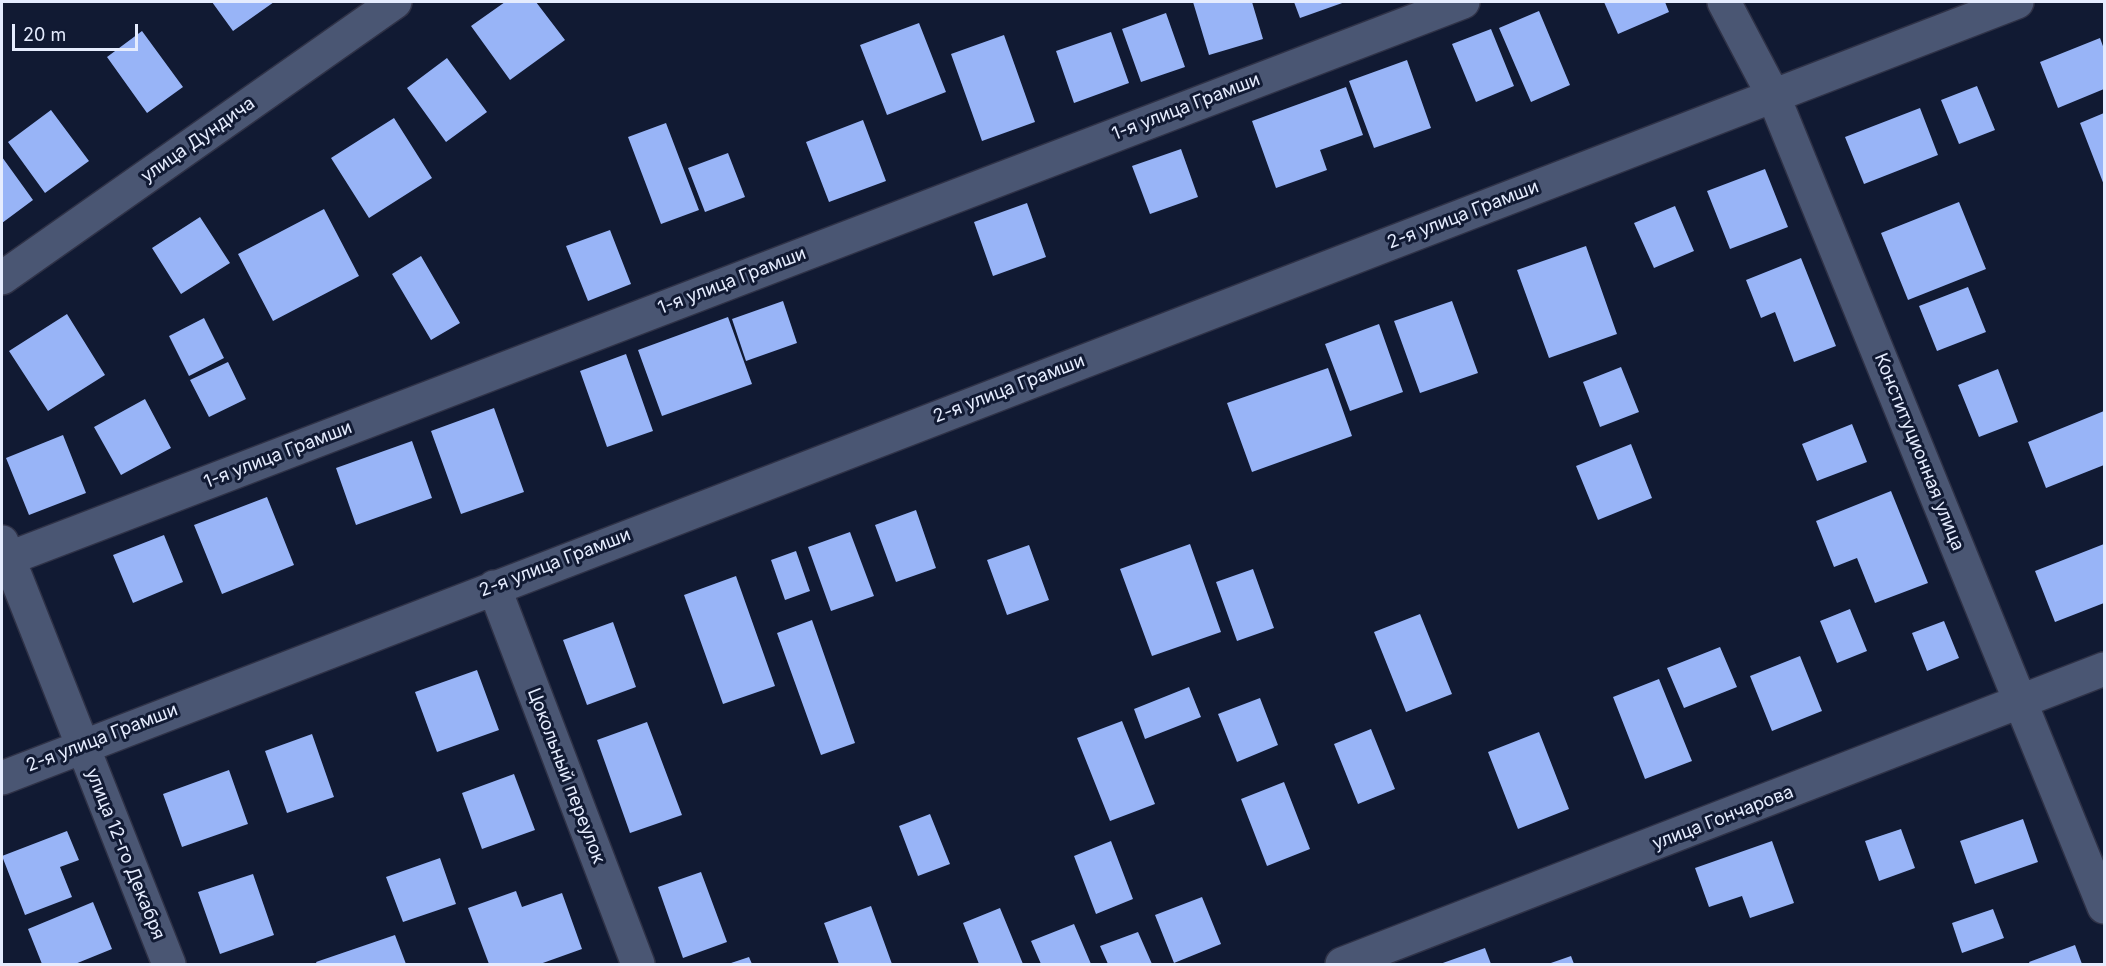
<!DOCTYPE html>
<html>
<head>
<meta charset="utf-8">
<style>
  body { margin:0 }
  #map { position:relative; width:2106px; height:966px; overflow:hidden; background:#111a33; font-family:Inter,sans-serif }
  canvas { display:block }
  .frame { position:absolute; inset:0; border:3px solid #e5ecfe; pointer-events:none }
  .scale { position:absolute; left:12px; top:24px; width:126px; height:27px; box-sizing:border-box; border:3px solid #e5ecfe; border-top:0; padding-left:8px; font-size:18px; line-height:21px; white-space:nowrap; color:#e5ecfe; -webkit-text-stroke:4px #111a33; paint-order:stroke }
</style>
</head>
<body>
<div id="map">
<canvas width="2106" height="966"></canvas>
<div class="frame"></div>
<div class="scale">20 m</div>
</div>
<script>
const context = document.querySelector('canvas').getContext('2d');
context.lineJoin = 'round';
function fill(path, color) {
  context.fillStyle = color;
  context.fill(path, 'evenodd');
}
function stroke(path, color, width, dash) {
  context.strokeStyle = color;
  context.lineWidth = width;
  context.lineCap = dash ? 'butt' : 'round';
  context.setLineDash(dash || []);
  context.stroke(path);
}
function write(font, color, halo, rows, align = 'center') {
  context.font = font + ' Inter,sans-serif';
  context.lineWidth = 6;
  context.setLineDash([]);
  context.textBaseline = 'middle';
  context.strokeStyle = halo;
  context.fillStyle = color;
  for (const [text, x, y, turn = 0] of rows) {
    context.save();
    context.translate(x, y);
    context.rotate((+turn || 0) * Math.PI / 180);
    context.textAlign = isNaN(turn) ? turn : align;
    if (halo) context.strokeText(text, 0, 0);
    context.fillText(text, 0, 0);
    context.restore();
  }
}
const building = new Path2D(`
  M 212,2 L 274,2 L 233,31 Z
  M 505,2 L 536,2 L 565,40 L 510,80 L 471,26 Z
  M 1193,2 L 1252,2 L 1263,39 L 1209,55 Z
  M 1294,2 L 1345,2 L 1300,18 Z
  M 1604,2 L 1665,2 L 1669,12 L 1618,34 Z
  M 1539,11 L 1570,85 L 1531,102 L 1499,28 Z
  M 1166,13 L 1185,67 L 1141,82 L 1122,29 Z
  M 919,23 L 946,92 L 887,115 L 860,45 Z
  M 1491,29 L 1514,86 L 1476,102 L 1452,44 Z
  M 142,31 L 183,87 L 147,113 L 107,57 Z
  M 1111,32 L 1129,83 L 1074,103 L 1056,51 Z
  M 1004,35 L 1035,122 L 982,141 L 951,54 Z
  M 2100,38 L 2104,49 L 2104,89 L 2058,108 L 2040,62 Z
  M 447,58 L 487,112 L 446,142 L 407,88 Z
  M 1407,60 L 1431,128 L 1374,148 L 1349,81 Z
  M 1977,86 L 1995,130 L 1959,144 L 1941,100 Z
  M 1346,87 L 1363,135 L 1320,150 L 1327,170 L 1276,188 L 1252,121 Z
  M 1920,108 L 1938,155 L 1864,184 L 1845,137 Z
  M 51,110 L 89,161 L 45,193 L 8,142 Z
  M 2104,113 L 2104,185 L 2080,123 Z
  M 394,118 L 432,178 L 369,218 L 331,158 Z
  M 863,120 L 886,181 L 829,202 L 806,142 Z
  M 666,123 L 699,210 L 661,224 L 628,137 Z
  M 1181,149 L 1198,197 L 1150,214 L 1132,166 Z
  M 728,153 L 745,197 L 705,212 L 688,168 Z
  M 2,157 L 33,200 L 2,223 Z
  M 1765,169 L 1788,227 L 1730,249 L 1707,191 Z
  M 1959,202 L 1986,269 L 1908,300 L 1881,233 Z
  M 1027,203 L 1046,257 L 993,276 L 974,222 Z
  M 1675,206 L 1694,251 L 1654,268 L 1634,223 Z
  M 324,209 L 359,276 L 273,321 L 238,254 Z
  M 200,217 L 230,263 L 181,294 L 152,248 Z
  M 610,230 L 631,284 L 588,301 L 566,246 Z
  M 1586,246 L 1617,334 L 1549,358 L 1517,270 Z
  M 421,256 L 460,323 L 431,340 L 392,274 Z
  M 1801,258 L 1836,346 L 1794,362 L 1775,312 L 1761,318 L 1746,280 Z
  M 1968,287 L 1986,332 L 1937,351 L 1919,306 Z
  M 783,301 L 797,343 L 746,361 L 732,319 Z
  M 1452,301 L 1478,373 L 1420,393 L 1394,321 Z
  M 67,314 L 105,375 L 48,411 L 9,351 Z
  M 728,317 L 752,384 L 662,416 L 638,350 Z
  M 204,318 L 224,358 L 189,376 L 169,336 Z
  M 1379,324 L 1403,392 L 1350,411 L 1325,344 Z
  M 626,354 L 653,431 L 607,447 L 580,371 Z
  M 228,362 L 246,399 L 209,417 L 190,380 Z
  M 1621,367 L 1639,412 L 1600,427 L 1583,382 Z
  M 1328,368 L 1352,436 L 1252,472 L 1227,403 Z
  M 1998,369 L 2018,422 L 1979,437 L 1958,385 Z
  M 145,399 L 171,448 L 121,475 L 94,427 Z
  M 494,408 L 524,492 L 461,514 L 431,431 Z
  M 2104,411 L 2104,465 L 2046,488 L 2028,442 Z
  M 1852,424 L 1867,462 L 1817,481 L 1802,444 Z
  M 63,435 L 86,493 L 29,515 L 6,458 Z
  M 412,441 L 432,498 L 356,525 L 336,468 Z
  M 1631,444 L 1652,498 L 1598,520 L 1576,466 Z
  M 1891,491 L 1928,583 L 1875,603 L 1857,558 L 1834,567 L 1816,521 Z
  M 267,497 L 294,565 L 222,594 L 194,525 Z
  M 916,510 L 936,568 L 896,582 L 875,525 Z
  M 850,532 L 874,596 L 831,611 L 808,547 Z
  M 164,535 L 183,582 L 133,603 L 113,555 Z
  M 1190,544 L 1221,632 L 1152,656 L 1120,569 Z
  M 2104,544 L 2104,603 L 2055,622 L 2035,571 Z
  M 1029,545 L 1049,600 L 1007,615 L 987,560 Z
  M 796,551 L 810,591 L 785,600 L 771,560 Z
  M 1253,569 L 1274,628 L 1237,641 L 1216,582 Z
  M 736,576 L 775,686 L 723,704 L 684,595 Z
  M 1850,609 L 1867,651 L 1837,663 L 1820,621 Z
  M 1420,614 L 1452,694 L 1406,712 L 1374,632 Z
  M 812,620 L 855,743 L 821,755 L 777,633 Z
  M 1944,621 L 1959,658 L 1927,671 L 1912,633 Z
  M 613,622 L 636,687 L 587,705 L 563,640 Z
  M 1720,647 L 1737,687 L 1684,708 L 1667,668 Z
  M 1800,656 L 1822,711 L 1772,731 L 1750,676 Z
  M 477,670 L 499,730 L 437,752 L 415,692 Z
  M 1659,679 L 1692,761 L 1645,779 L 1613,697 Z
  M 1189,687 L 1201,717 L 1145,739 L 1134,709 Z
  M 1260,698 L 1278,745 L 1237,762 L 1218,714 Z
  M 1122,721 L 1155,804 L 1110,821 L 1077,738 Z
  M 647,722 L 682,815 L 630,833 L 597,740 Z
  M 1371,729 L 1395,789 L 1358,804 L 1334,744 Z
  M 1539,732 L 1569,809 L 1518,829 L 1488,752 Z
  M 312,734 L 334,797 L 287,813 L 265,751 Z
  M 229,770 L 248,824 L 182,847 L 163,794 Z
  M 514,774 L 535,830 L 482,849 L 462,793 Z
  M 1284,782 L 1310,849 L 1267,866 L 1241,799 Z
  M 930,814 L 950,864 L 918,876 L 899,826 Z
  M 2023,819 L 2038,862 L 1975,884 L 1960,841 Z
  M 1901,829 L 1915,868 L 1879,881 L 1865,841 Z
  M 67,831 L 79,860 L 60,867 L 72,897 L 25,915 L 2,856 Z
  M 1111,841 L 1133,899 L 1096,914 L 1074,856 Z
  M 1772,841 L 1794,903 L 1750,918 L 1742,896 L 1709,907 L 1695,868 Z
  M 440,858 L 456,904 L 403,922 L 386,877 Z
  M 701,872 L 727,942 L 683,958 L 658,887 Z
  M 253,874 L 274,935 L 220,954 L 198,892 Z
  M 516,891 L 522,907 L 562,893 L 582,949 L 540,964 L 489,964 L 468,908 Z
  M 1202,897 L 1221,944 L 1174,963 L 1155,915 Z
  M 93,902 L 112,949 L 75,964 L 42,964 L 28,929 Z
  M 871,906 L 892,964 L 839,964 L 824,923 Z
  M 1000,908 L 1023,964 L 979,964 L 963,923 Z
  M 1993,909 L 2004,938 L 1962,953 L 1952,923 Z
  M 1074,924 L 1091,964 L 1041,964 L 1031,941 Z
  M 1138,932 L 1152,964 L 1108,964 L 1100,946 Z
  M 395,935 L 406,964 L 317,964 L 316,962 Z
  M 2075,945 L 2082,964 L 2030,964 L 2029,962 Z
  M 1485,948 L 1491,964 L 1440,964 Z
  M 1571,956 L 1574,964 L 1548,964 Z
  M 749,957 L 752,964 L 728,964 Z`);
const minor = new Path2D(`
  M 1724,2 L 1773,95 L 2104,907
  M 2,278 L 395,2
  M 2,542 L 169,964
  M 2,561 L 1463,2
  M 494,587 L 638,964
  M 2,778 L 2017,2
  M 1342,964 L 2104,669`);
const streetNames = [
  ["1-я улица Грамши",1186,107,-21],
  ["улица Дундича",198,140,-35],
  ["2-я улица Грамши",1463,215,-21],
  ["1-я улица Грамши",732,281,-21],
  ["2-я улица Грамши",1009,389,-21],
  ["Конституционная улица",1919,452,68],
  ["1-я улица Грамши",278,455,-21],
  ["2-я улица Грамши",555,563,-21],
  ["2-я улица Грамши",102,738,-21],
  ["Цокольный переулок",566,776,69],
  ["улица Гончарова",1723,818,-21],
  ["улица 12-го Декабря",125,854,68]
];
fill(building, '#98b4f7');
stroke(minor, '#2f3247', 36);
stroke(minor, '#4a5673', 33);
write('18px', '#e5ecfe', '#111a33', streetNames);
</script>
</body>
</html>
